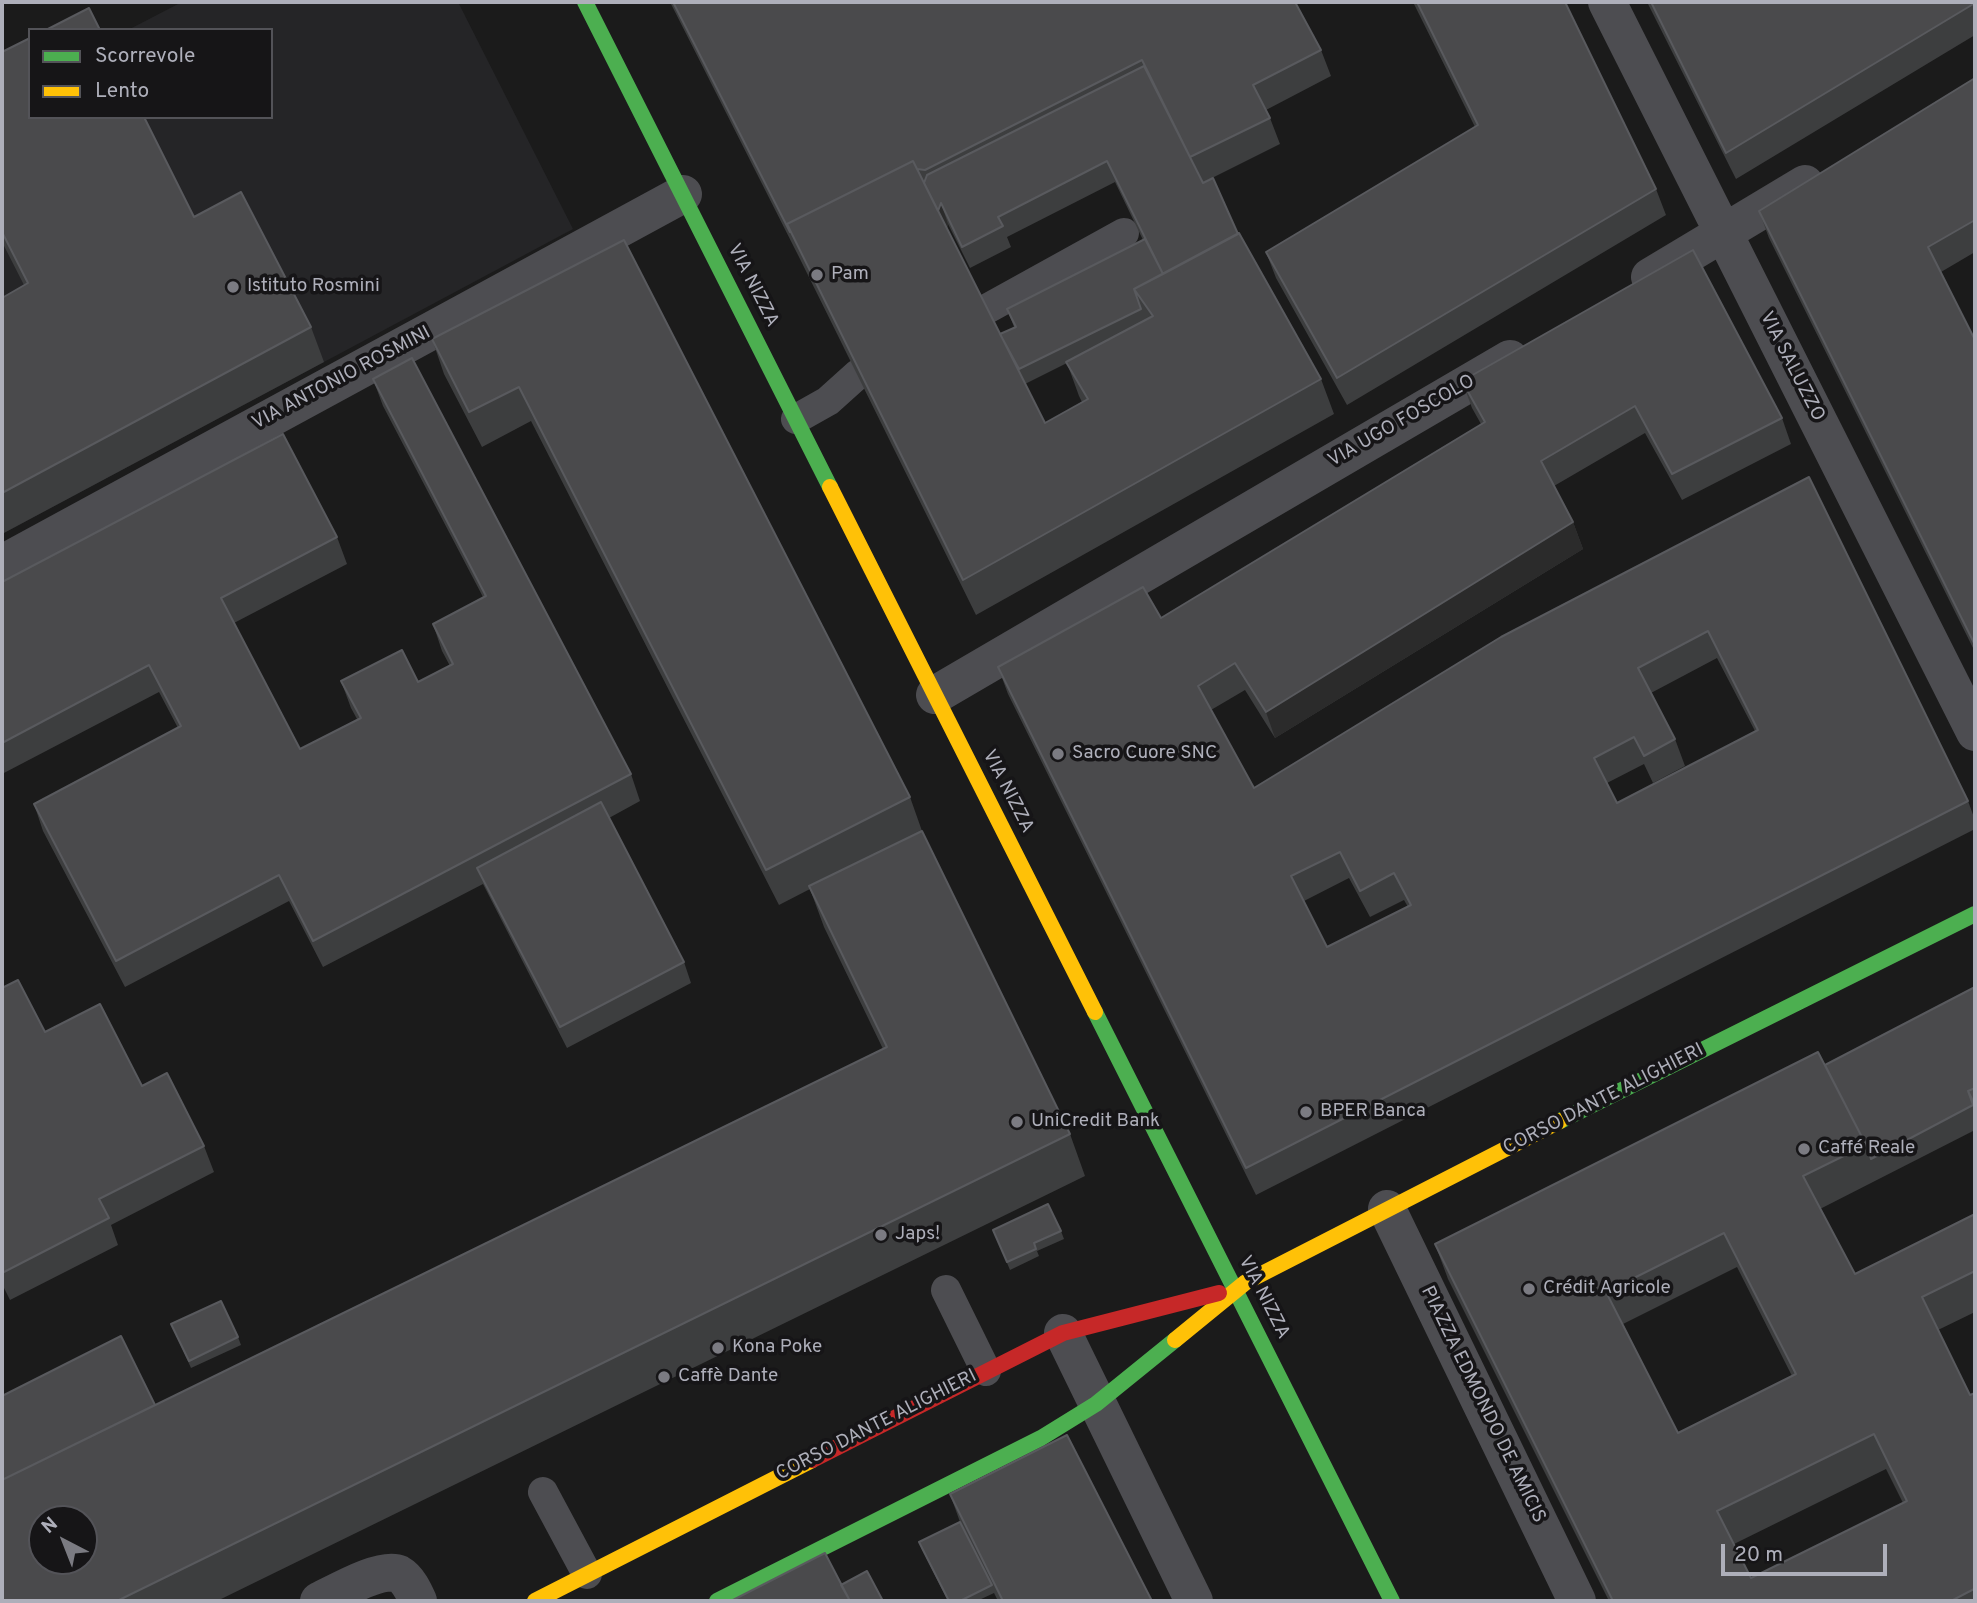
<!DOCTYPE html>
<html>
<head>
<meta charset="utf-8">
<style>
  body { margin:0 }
  #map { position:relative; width:1977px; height:1603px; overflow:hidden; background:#1b1b1b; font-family:Overpass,sans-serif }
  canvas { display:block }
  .frame { position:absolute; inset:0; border:4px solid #aeafba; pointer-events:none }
  .legend { position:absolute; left:28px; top:28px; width:245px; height:91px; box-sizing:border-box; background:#161517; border:2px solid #535358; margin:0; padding:9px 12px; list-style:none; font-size:21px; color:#aeafba }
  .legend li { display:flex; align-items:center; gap:14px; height:35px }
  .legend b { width:35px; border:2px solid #535358 }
  .north { position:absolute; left:28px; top:1505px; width:70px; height:70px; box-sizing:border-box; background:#161517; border:2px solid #535358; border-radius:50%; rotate:318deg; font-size:19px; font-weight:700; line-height:28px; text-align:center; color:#aeafba }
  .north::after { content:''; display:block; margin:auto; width:24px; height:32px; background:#7b7b82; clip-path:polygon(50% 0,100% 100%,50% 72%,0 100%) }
  .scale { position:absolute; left:1721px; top:1544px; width:166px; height:32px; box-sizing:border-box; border:4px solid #aeafba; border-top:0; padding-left:9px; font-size:21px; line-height:24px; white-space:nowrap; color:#aeafba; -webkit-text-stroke:5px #161517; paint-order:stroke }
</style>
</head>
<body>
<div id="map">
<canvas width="1977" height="1603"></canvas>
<div class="frame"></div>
<ul class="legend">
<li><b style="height:9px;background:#4caf50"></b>Scorrevole</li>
<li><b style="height:9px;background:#ffc107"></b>Lento</li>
</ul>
<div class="north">N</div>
<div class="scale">20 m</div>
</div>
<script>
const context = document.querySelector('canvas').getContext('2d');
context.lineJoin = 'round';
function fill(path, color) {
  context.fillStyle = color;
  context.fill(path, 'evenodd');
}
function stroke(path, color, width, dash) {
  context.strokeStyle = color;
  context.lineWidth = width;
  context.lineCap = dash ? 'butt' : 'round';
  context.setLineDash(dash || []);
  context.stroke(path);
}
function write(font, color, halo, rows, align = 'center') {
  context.font = font + ' Overpass,sans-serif';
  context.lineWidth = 7;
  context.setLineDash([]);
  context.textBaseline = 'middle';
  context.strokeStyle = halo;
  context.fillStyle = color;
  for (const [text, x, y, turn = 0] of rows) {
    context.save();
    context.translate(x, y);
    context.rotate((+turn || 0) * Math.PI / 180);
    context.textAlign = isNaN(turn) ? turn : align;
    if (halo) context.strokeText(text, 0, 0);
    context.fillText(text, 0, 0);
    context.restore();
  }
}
const built = new Path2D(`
  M 182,2 L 458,2 L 573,229 L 2,534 L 2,93 L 30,117 L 271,117 L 271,30 L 128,30 Z`);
const lane = new Path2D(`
  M 983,311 L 1124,233
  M 796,419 L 828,401 L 858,374
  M 946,1290 L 986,1371
  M 543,1492 L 587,1574`);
const street = new Path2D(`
  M 1607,2 L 1975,732
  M 1650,277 L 1805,184
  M 2,564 L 683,194
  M 935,695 L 1510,359
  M 1387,1209 L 1577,1601
  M 1063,1333 L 1194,1601
  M 319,1601 C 336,1593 382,1566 399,1574 C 408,1579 414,1592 418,1601`);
const fast = new Path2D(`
  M 585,2 L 830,487
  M 1095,1012 L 1392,1601
  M 1560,1121 L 1975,914
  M 717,1601 L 1041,1438 L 1096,1404 L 1175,1340`);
const slow = new Path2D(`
  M 830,487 L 1095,1012
  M 1175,1340 L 1246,1282 L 1560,1121
  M 535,1601 L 812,1460`);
const jam = new Path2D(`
  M 812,1460 L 1063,1333 L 1219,1293`);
const wall = new Path2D(`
  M 670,2 L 1295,2 L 1321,50 L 1331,76 L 1266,110 L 1270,118 L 1280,144 L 1202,183 L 1238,234 L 1321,379 L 1334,414 L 976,615 L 800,259 ZM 1115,182 L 1143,240 L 1007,309 L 1014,327 L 1000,334 L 947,228 L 948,224 L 970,268 L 1011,247 L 1007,237 ZM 1067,363 L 1079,396 L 1082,402 L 1045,423 L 1025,384 Z
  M 1413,2 L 1565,2 L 1656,189 L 1666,215 L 1347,405 L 1276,278 L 1266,252 L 1475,127 Z
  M 1647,2 L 1975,2 L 1975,35 L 1736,179 Z
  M 2,52 L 194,217 L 311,327 L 324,362 L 2,534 L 2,298 L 24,285 L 2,242 Z
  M 1975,78 L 1975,252 L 1941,272 L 1975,340 L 1975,652 L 1769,238 L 1759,211 Z
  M 624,240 L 910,797 L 922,831 L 1070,1134 L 1085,1176 L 217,1601 L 2,1601 L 155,1405 L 883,1049 L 824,927 L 810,889 L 779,905 L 531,421 L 482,447 L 444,374 L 432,339 Z
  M 373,379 L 631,774 L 640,801 L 609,818 L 684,962 L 691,983 L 567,1048 L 483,884 L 323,967 L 289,901 L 125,987 L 43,831 L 34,804 L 178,728 L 159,692 L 2,774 L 2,582 L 337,537 L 347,564 L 234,623 L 300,749 L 357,719 L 351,708 L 341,681 L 418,682 L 450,666 L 442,651 L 433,624 L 483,597 L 383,406 Z
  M 1462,381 L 1782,418 L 1791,444 L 1682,500 L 1645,433 L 1554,486 L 1573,522 L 1583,549 L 1275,738 L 1245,690 L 1211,710 L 1254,788 L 1809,477 L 1968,801 L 1975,820 L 1975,829 L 1256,1195 L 1008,694 L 998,667 L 1161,618 L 1481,424 L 1472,408 ZM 1717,658 L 1755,731 L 1617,803 L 1607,783 L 1644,764 L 1653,783 L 1685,766 L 1675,739 L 1651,693 ZM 1349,878 L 1370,917 L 1404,900 L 1408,907 L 1327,947 L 1304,901 Z
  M 1975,987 L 1975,1130 L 1820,1209 L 1855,1274 L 1975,1214 L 1975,1312 L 1938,1330 L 1970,1395 L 1975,1393 L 1975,1601 L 1609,1601 L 1448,1279 L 1435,1244 L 1825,1065 ZM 1737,1267 L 1792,1376 L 1678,1433 L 1623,1324 ZM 1886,1469 L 1903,1503 L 1751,1578 L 1734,1544 Z
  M 2,988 L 45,1032 L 142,1086 L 204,1146 L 214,1172 L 111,1225 L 118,1245 L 10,1300 L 2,1284 Z
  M 993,1230 L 1061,1231 L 1064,1239 L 1037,1251 L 1039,1256 L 1010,1270 Z
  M 171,1324 L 238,1337 L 241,1345 L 191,1368 Z
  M 950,1494 L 1152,1601 L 998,1601 L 994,1593 L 977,1601 L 948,1601 L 922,1550 L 919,1542 L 960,1522 Z`);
const shadedWall = new Path2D(`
  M 941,203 L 948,224 L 945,235 L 937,214 Z
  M 1573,522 L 1583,549 L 1275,738 L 1266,712 Z`);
const building = new Path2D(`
  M 673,2 L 1295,2 L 1321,50 L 1253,85 L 1270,118 L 1190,157 L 1142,60 L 925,170 L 917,169 L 913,161 L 787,224 L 790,232 Z
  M 1417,2 L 1565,2 L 1656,189 L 1337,378 L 1266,252 L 1478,125 Z
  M 1651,2 L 1975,2 L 1975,3 L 1726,153 Z
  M 89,8 L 100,30 L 46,30 Z
  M 30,38 L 30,117 L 144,117 L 194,217 L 241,192 L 311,327 L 2,493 L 2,298 L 28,283 L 2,232 L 2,52 Z
  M 1144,66 L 1203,183 L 1213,178 L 1238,234 L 1163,274 L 1107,161 L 998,217 L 1003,226 L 962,247 L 941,203 L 938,211 L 924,183 L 927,175 Z
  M 1975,78 L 1975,220 L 1928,247 L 1975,340 L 1975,645 L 1759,211 Z
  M 913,161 L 1045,423 L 1088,399 L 1066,362 L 1153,316 L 1134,289 L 1239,233 L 1321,379 L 963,580 L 787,224 Z
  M 1145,239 L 1163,274 L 1134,289 L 1141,309 L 1019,369 L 1000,334 L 1016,327 L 1007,309 Z
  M 624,240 L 910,797 L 766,870 L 519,387 L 469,412 L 432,339 Z
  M 1693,250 L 1782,418 L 1672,474 L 1635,406 L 1541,461 L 1573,522 L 1266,712 L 1235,663 L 1198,686 L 1254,788 L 1501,637 L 1809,477 L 1968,801 L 1246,1168 L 998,667 L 1143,587 L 1161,618 L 1485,422 L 1462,381 ZM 1708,631 L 1758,730 L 1617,803 L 1594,758 L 1634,737 L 1644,756 L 1675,739 L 1638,668 ZM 1340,852 L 1360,891 L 1394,873 L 1411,905 L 1327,947 L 1291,876 Z
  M 412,358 L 631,774 L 313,941 L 279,875 L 116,961 L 34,804 L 181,726 L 149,665 L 2,743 L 2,582 L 283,434 L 337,537 L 221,598 L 300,749 L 361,718 L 341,681 L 402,650 L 418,682 L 453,664 L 433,624 L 486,596 L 373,379 Z
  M 601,802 L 684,962 L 560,1027 L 477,868 Z
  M 922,831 L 1070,1134 L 117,1601 L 2,1601 L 2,1480 L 887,1047 L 809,886 ZM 42,1519 L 84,1519 L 84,1561 L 42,1561 Z
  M 18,980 L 45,1032 L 100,1004 L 142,1086 L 167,1073 L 204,1146 L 99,1199 L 109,1218 L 2,1273 L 2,988 Z
  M 1975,987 L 1975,1088 L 1968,1091 L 1973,1105 L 1871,1159 L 1866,1145 L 1825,1065 Z
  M 1818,1052 L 1866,1145 L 1803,1176 L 1855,1274 L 1975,1214 L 1975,1271 L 1922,1297 L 1970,1395 L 1975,1393 L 1975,1591 L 1974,1589 L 1951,1601 L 1613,1601 L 1435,1244 ZM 1724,1233 L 1796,1374 L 1678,1433 L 1606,1292 ZM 1874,1434 L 1907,1501 L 1751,1578 L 1717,1511 Z
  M 1975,1088 L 1975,1105 L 1968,1091 Z
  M 1048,1204 L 1061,1231 L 1034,1243 L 1036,1249 L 1007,1262 L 993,1230 Z
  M 221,1301 L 238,1337 L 189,1361 L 171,1324 Z
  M 121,1336 L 155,1405 L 2,1480 L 2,1396 Z
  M 1067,1435 L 1152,1601 L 1003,1601 L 950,1494 Z
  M 960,1522 L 992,1585 L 960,1601 L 949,1601 L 919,1542 Z
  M 825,1553 L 850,1601 L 731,1601 Z
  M 867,1571 L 883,1601 L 850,1601 L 841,1585 Z`);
const markers = [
  [817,275,7,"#7b7b82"],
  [233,287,7,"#7b7b82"],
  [1058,754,7,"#7b7b82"],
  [1306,1112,7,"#7b7b82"],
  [1017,1122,7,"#7b7b82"],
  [1804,1149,7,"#7b7b82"],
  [881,1235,7,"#7b7b82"],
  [1529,1289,7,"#7b7b82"],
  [718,1348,7,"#7b7b82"],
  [664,1377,7,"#7b7b82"]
];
const poiNames = [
  ["Pam",831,275],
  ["Istituto Rosmini",247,287],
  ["Sacro Cuore SNC",1072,754],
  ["BPER Banca",1320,1112],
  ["UniCredit Bank",1031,1122],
  ["Caffé Reale",1818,1149],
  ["Japs!",895,1235],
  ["Crédit Agricole",1543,1289],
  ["Kona Poke",732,1348],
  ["Caffè Dante",678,1377]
];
const streetNames = [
  ["VIA NIZZA",752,286,63],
  ["VIA SALUZZO",1791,367,63],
  ["VIA ANTONIO ROSMINI",342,379,-28],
  ["VIA UGO FOSCOLO",1402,422,-30],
  ["VIA NIZZA",1007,792,63],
  ["CORSO DANTE ALIGHIERI",1604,1100,-27],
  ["VIA NIZZA",1263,1298,63],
  ["PIAZZA EDMONDO DE AMICIS",1482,1405,64],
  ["CORSO DANTE ALIGHIERI",877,1426,-27]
];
fill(built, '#252527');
stroke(lane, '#4d4d51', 30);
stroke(street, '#4d4d51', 38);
stroke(fast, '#4caf50', 16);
stroke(slow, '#ffc107', 16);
stroke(jam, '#c62828', 16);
fill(wall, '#3d3e3f');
fill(shadedWall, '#2b2b2b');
fill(building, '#4a4a4c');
stroke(building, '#595a5e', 2);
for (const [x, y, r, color] of markers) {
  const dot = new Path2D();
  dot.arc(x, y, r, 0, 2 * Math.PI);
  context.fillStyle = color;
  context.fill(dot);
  stroke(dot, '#161517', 2.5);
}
write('19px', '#aeafba', '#161517', poiNames, 'left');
write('19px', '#aeafba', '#161517', streetNames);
</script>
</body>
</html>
